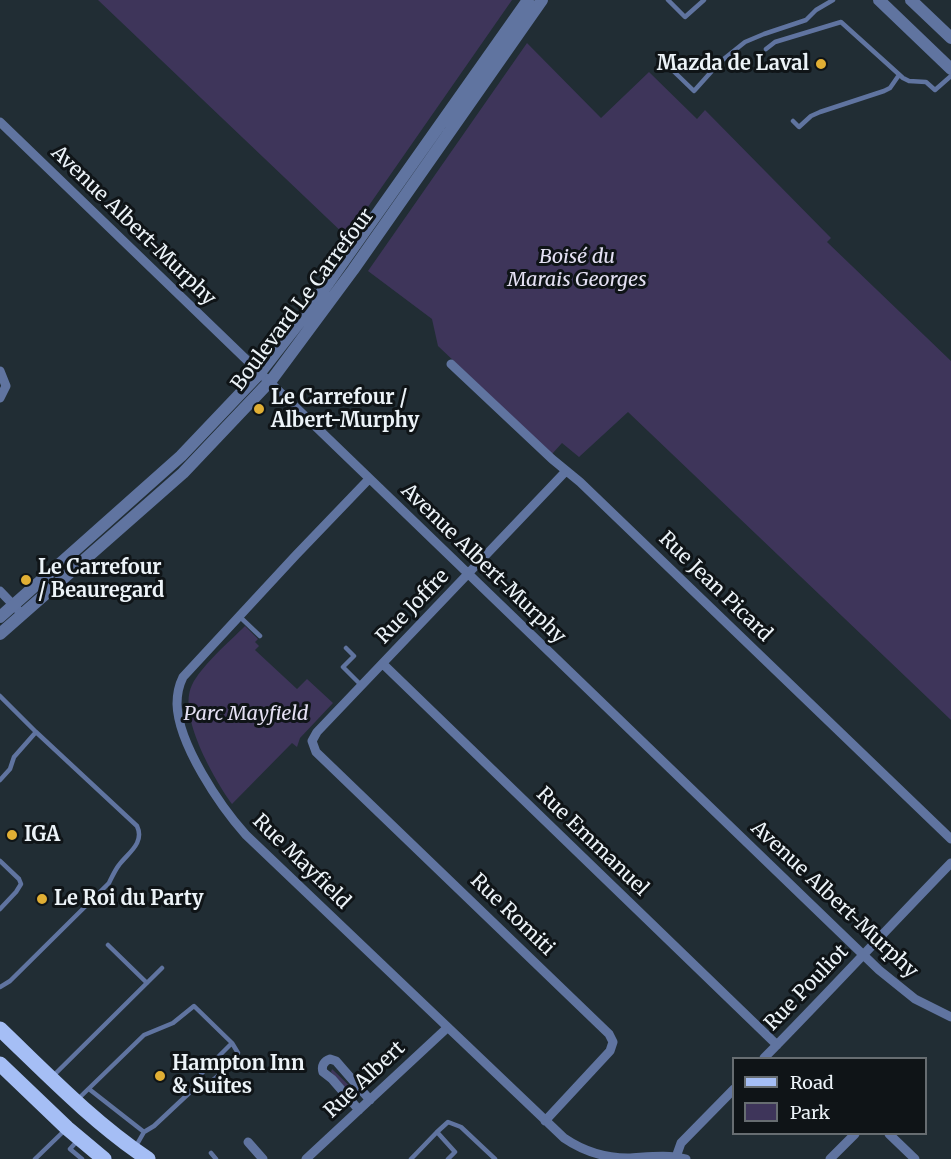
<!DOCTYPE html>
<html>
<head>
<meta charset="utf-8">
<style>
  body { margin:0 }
  #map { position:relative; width:951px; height:1159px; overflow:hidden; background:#212d34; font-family:Merriweather,serif }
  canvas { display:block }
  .legend { position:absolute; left:732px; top:1057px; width:195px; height:78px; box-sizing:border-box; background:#0f1417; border:2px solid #676d71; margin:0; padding:8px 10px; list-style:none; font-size:18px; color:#ecf3f8 }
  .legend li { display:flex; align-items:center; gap:12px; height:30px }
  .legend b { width:30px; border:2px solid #676d71 }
</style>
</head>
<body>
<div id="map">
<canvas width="951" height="1159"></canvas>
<ul class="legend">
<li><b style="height:8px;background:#a5bef5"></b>Road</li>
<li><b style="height:16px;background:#3e355a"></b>Park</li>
</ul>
</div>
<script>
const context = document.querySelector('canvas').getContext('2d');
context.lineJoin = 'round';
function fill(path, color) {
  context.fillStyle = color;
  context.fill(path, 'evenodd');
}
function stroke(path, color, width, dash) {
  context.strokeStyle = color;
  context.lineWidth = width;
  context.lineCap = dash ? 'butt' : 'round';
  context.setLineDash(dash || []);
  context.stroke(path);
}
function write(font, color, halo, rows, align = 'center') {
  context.font = font + ' Merriweather,serif';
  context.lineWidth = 6;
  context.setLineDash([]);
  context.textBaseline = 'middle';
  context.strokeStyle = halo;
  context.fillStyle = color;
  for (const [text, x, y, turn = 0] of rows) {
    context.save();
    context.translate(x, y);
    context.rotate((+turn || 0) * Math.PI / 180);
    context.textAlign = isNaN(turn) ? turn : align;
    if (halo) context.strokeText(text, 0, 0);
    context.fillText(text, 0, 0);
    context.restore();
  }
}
const green = new Path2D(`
  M 98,0 L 512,0 L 347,237 Z
  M 527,43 L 601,118 L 649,72 L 697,119 L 705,110 L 831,238 L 827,242 L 951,361 L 951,720 L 628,412 L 579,457 L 562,443 L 552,454 L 438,346 L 432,319 L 368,271 Z
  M 245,626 L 258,639 L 255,642 L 259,646 L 255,650 L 297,689 L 307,679 L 333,703 L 300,738 L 297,747 L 292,743 L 232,804 C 214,779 177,715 192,685 C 201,666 230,641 245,626 Z
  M 332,1069 L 358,1094 L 357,1098 L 354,1097 L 331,1072 Z`);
const service = new Path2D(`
  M 668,0 L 685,17 L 704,0
  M 766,49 L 775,42 L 841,22 L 903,78 L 909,81 L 926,82 L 935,90 L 951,76
  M 664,62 L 694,91 L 720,62 L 745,42 L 764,34 L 806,20 L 816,10 L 833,0
  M 793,121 L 799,127 L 811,116 L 820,112 L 884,91 L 890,88 L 899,75
  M 239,616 L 260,636
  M 346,648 L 354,656 L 343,667 L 362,686
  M 0,696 L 36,732 L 14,757 L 10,769 L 0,780
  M 0,861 L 19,879 L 21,884 L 16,892 L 0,909
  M 108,945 L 147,983
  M 0,987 L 10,981 L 109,883 C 112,877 115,870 119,865 C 128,853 145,843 137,826 L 36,732
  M 53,1076 L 162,968
  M 89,1089 L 144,1132
  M 77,1100 L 144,1035 L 173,1023 L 194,1006 L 232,1043 L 238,1053 C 235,1059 217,1078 210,1082 C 207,1083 204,1082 201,1082
  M 437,1132 L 448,1122 L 461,1127 L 495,1159
  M 78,1140 L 70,1149 L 82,1159
  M 136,1146 L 144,1132 L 154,1126 L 201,1082 L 201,1074 L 232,1043
  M 211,1153 L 216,1159
  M 35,1159 L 65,1130
  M 411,1159 L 437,1132 L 455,1152 L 448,1159`);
const minor = new Path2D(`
  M 0,122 L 879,970 L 915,999 L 951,1017
  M 451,364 L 552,459 L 580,482 L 951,839
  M 0,371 L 6,386 L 0,398
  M 369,479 L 296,555 L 183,677 C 179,685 177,694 177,704 C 178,744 220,806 246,835 L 564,1138 C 583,1151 605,1158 628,1158 C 648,1157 667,1154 686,1159
  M 0,591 L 22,614
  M 383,664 L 777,1045
  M 764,1058 C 827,994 888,928 951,863
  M 359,1110 L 332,1079 L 323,1072 C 321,1066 324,1061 330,1059 L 336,1061 L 370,1100
  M 545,1121 L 610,1051 L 613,1042 L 609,1034 L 316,752 L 312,741 L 317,732 L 566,471
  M 889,1134 L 915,1159
  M 248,1142 L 263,1159
  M 676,1157 L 681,1143 L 734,1089
  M 306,1159 L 447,1028
  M 830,1159 L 855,1134`);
const tertiary = new Path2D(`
  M 879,0 L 951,69
  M 911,0 L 951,38
  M 0,617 L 181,456 L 259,374 L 312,306 L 528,0
  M 0,634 L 183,473 L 273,378 L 353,270 L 542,0`);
const primary = new Path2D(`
  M 0,1029 C 48,1075 93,1122 148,1159
  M 0,1064 L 67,1128 L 104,1159`);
const markers = [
  [821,64,6,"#e1af34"],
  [259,409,6,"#e1af34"],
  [26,580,6,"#e1af34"],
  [12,835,6,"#e1af34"],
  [42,899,6,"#e1af34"],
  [160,1076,6,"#e1af34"]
];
const poiNames = [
  ["Mazda de Laval",809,64,"right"],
  ["Le Carrefour /",271,398],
  ["Albert-Murphy",271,421],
  ["Le Carrefour",38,568],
  ["/ Beauregard",38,591],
  ["IGA",24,835],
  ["Le Roi du Party",54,899],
  ["Hampton Inn",172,1064],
  ["& Suites",172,1087]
];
const streetNames = [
  ["Avenue Albert-Murphy",133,226,44],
  ["Boulevard Le Carrefour",303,300,-53],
  ["Avenue Albert-Murphy",483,564,44],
  ["Rue Jean Picard",715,587,44],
  ["Rue Joffre",413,607,-46],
  ["Rue Emmanuel",592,842,44],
  ["Rue Mayfield",301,862,44],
  ["Avenue Albert-Murphy",834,900,43],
  ["Rue Romiti",512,915,44],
  ["Rue Pouliot",807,988,-46],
  ["Rue Albert",365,1080,-43]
];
const parkNames = [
  ["Boisé du",577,257],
  ["Marais Georges",577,280],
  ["Parc Mayfield",246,714]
];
fill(green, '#3e355a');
stroke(service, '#6074a0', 4.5);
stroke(minor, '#6074a0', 9);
stroke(tertiary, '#6074a0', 12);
stroke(primary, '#a5bef5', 15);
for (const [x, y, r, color] of markers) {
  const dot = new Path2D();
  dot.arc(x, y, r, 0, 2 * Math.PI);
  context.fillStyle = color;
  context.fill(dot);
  stroke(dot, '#0f1417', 2);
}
write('bold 20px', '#ecf3f8', '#0f1417', poiNames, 'left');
write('20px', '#ecf3f8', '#0f1417', streetNames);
write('italic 20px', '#e4e0f3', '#0f1417', parkNames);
</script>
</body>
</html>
